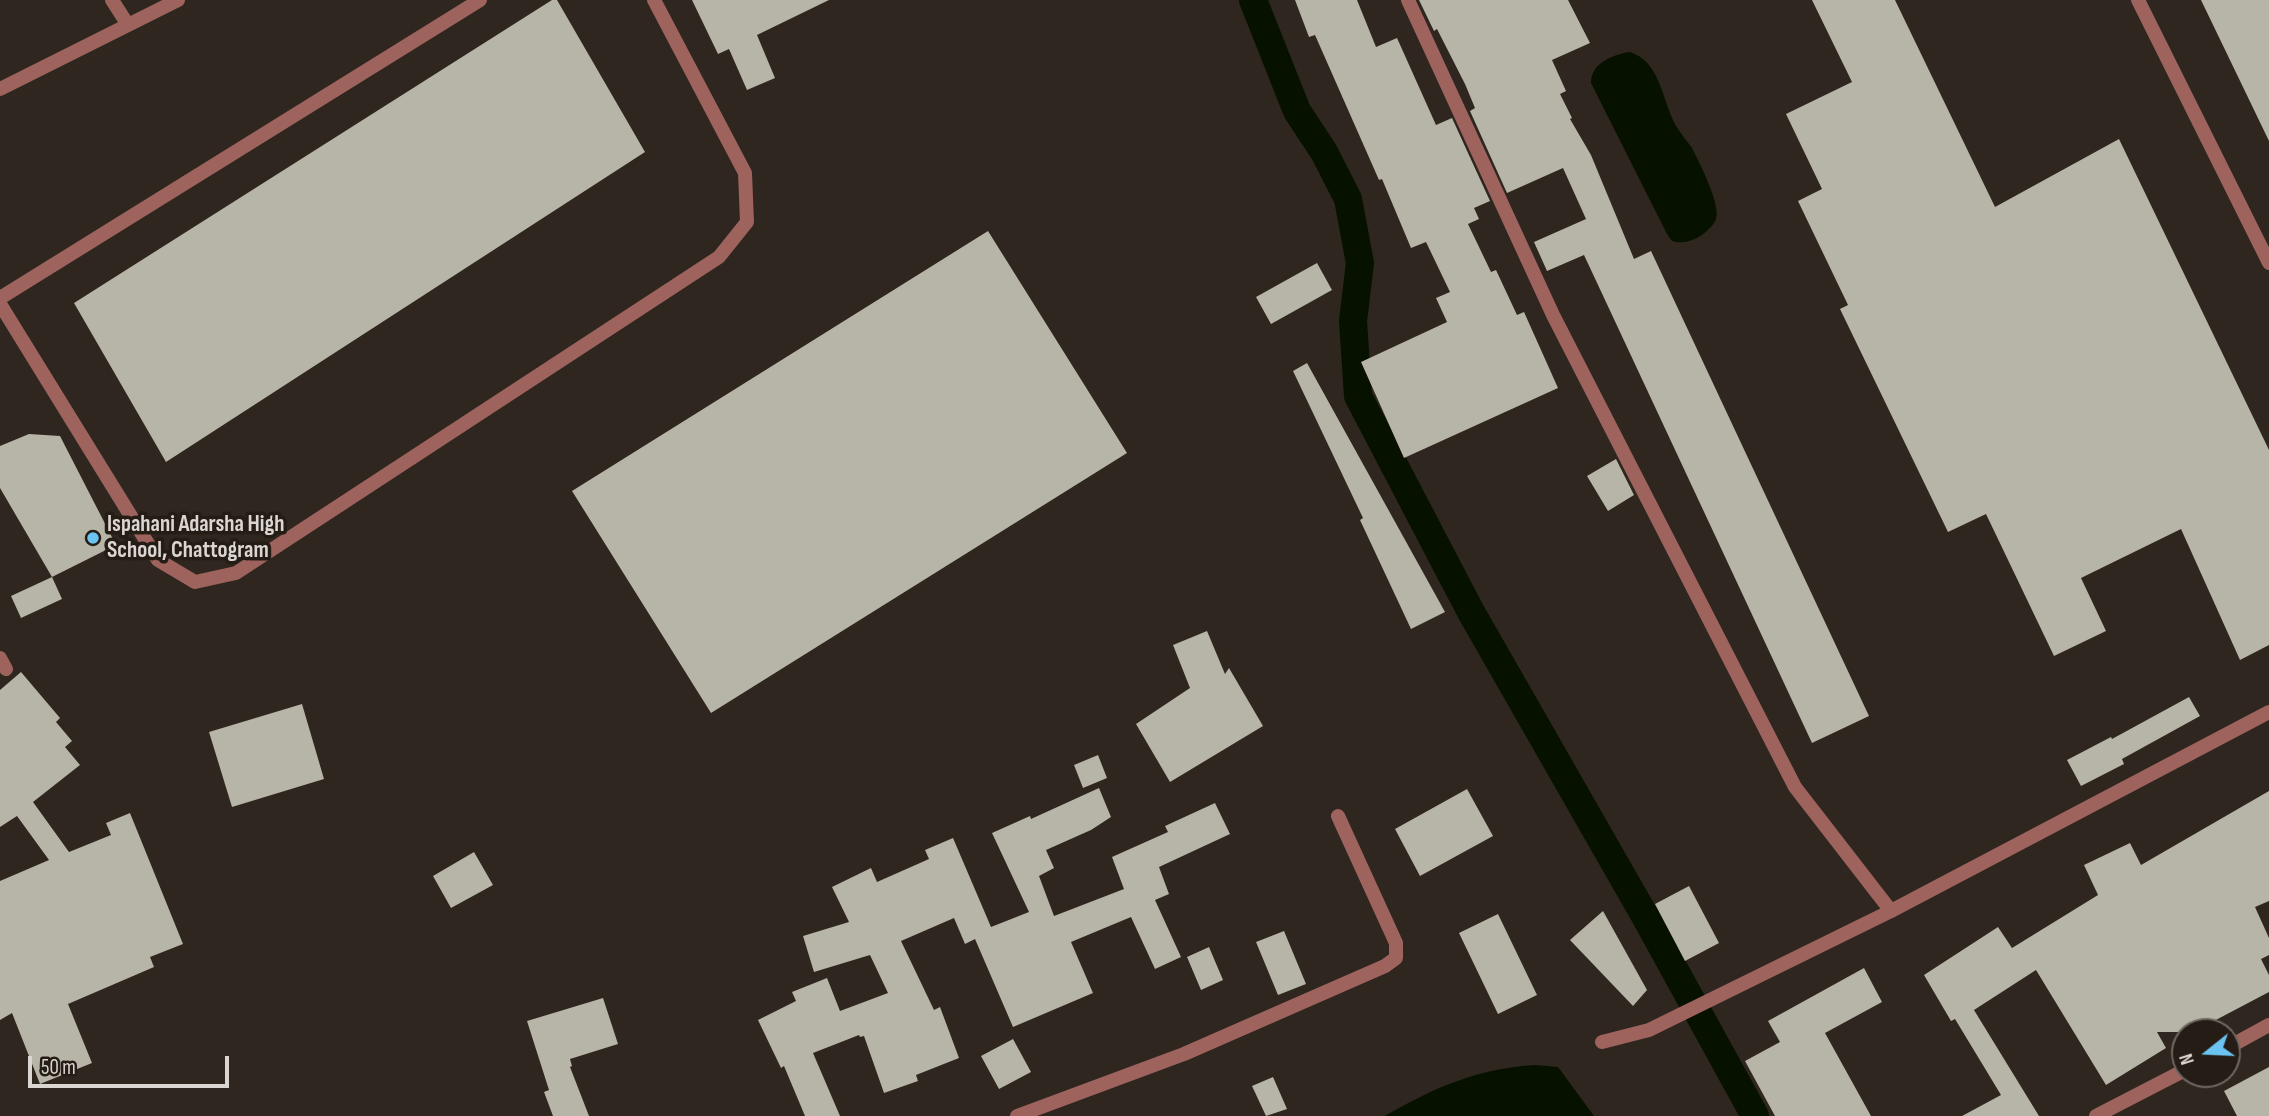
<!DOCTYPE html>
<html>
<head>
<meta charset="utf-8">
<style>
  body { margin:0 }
  #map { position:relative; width:2269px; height:1116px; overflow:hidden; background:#2e261f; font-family:"Sofia Sans Condensed",sans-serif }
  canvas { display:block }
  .north { position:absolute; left:2171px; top:1018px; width:70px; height:70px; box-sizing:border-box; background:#241c15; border:2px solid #6e6661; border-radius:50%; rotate:252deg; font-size:19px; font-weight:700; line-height:28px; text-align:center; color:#dcd6d2 }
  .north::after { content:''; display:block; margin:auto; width:24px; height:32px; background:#6ac3f1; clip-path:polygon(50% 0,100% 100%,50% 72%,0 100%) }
  .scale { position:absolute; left:28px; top:1056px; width:201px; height:32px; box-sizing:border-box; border:4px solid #dcd6d2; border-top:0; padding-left:9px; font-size:21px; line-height:24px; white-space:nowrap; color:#dcd6d2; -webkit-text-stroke:5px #241c15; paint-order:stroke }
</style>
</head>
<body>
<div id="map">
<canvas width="2269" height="1116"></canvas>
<div class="north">N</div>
<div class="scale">50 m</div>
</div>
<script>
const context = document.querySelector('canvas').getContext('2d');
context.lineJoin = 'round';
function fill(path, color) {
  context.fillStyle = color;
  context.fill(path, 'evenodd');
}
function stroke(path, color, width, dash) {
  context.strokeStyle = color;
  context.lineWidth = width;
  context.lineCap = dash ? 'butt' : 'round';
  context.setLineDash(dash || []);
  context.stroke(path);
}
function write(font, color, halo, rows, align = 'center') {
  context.font = font + ' "Sofia Sans Condensed",sans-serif';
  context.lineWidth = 7;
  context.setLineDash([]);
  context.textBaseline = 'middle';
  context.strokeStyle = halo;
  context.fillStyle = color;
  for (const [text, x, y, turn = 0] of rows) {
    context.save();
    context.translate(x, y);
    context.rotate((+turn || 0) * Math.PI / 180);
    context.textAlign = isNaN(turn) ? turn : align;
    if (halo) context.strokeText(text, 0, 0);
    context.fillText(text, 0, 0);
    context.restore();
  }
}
const water = new Path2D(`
  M 1630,52 C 1661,62 1662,101 1676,126 C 1681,134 1687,141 1692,148 C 1699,162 1721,204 1716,219 C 1714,225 1707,231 1702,235 C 1693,241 1682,244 1672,241 L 1667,234 L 1591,83 C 1591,63 1612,55 1630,52 Z
  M 1535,1065 L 1558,1067 L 1594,1116 L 1385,1116 C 1433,1088 1479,1068 1535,1065 Z`);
const canal = new Path2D(`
  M 1253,0 L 1297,111 L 1324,152 L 1348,199 L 1360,263 L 1353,321 L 1358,396 L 1471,612 L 1645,916 L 1755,1116`);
const building = new Path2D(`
  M 552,0 L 557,0 L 645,152 L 166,462 L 74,303 Z
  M 692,0 L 829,0 L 757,35 L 775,78 L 747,90 L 729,49 L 718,54 Z
  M 1295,0 L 1357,0 L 1376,47 L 1397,38 L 1436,125 L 1452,118 L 1490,201 L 1474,208 L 1479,219 L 1468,224 L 1491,272 L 1496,270 L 1517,315 L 1524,312 L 1558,388 L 1404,458 L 1361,362 L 1447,322 L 1436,298 L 1450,292 L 1426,242 L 1411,248 L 1382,179 L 1379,180 L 1315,35 L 1309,37 Z
  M 1419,0 L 1568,0 L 1590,43 L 1552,60 L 1566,91 L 1560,94 L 1572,118 L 1570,119 L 1591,155 L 1634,259 L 1651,251 L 1869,716 L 1812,743 L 1584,255 L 1547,271 L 1534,242 L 1586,219 L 1563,168 L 1507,193 L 1470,111 L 1475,108 L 1465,84 L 1437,29 L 1434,31 Z
  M 1812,0 L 1895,0 L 1995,207 L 2119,139 L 2269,450 L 2269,645 L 2240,660 L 2181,529 L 2081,578 L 2106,631 L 2054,656 L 1986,514 L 1948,532 L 1840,309 L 1848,305 L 1798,201 L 1822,189 L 1786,114 L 1852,82 Z
  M 2201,0 L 2269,0 L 2269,141 Z
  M 988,231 L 1127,453 L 711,713 L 572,491 Z
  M 1317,263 L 1332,290 L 1271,324 L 1256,297 Z
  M 1307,363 L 1445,612 L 1411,629 L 1360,520 L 1363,518 L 1293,371 Z
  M 29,434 L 60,436 L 116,545 L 52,577 L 0,488 L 0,446 Z
  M 1616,459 L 1634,495 L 1608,511 L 1587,476 Z
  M 52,577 L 62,599 L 21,618 L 11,596 Z
  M 1207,631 L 1225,674 L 1229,668 L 1263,726 L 1170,782 L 1136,724 L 1190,688 L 1173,645 Z
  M 21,672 L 60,718 L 56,722 L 72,741 L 65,747 L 80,765 L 33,802 L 69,852 L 111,835 L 106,823 L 130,813 L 183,944 L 150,957 L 154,967 L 68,1004 L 92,1063 L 40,1084 L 12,1013 L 0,1020 L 0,881 L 49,860 L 17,816 L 0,827 L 0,690 Z
  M 2189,697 L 2200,716 L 2122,759 L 2124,764 L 2081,786 L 2067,760 L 2111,737 L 2112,739 Z
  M 302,704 L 324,779 L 232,807 L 209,732 Z
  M 1098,755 L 1107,778 L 1083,788 L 1074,765 Z
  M 1099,788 L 1111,817 L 1091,830 L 1046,850 L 1054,868 L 1039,876 L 1054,916 L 1124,889 L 1112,857 L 1168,832 L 1165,826 L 1215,803 L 1230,834 L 1159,867 L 1169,894 L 1155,900 L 1181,957 L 1155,969 L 1131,917 L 1071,942 L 1093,993 L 1013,1027 L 975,939 L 965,944 L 954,918 L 901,941 L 934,1010 L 940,1007 L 959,1058 L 916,1075 L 918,1081 L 884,1093 L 864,1036 L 860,1037 L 859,1035 L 813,1053 L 840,1116 L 805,1116 L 784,1066 L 781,1068 L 758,1020 L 796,1001 L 792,992 L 827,978 L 840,1011 L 888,993 L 870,955 L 814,972 L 803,936 L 849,922 L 832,887 L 871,868 L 877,882 L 929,859 L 925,850 L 953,838 L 991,927 L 1029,912 L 992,833 L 1030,816 L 1031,819 Z
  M 1467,789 L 1493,836 L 1420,876 L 1395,829 Z
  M 2269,791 L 2269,901 L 2255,907 L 2269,938 L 2269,955 L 2261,959 L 2269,975 L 2269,992 L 2193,1032 L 2157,1032 L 2166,1048 L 2106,1085 L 2036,970 L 1974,1010 L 2039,1116 L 1962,1116 L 2001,1095 L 1955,1019 L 1951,1021 L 1924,975 L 1998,927 L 2012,948 L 2098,895 L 2084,865 L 2130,843 L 2141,865 Z
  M 474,852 L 493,885 L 451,908 L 433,876 Z
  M 1689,886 L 1719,943 L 1685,961 L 1655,904 Z
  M 1603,911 L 1647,990 L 1633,1006 L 1570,940 Z
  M 1498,914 L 1537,995 L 1498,1014 L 1459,933 Z
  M 1284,931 L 1306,984 L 1278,995 L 1256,942 Z
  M 1209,947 L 1223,980 L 1201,990 L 1187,957 Z
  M 1864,968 L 1882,1002 L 1825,1033 L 1871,1116 L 1775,1116 L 1745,1061 L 1780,1042 L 1768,1021 Z
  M 603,998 L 618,1044 L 570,1059 L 572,1066 L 570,1067 L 589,1116 L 553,1116 L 544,1092 L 549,1090 L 527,1021 Z
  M 1013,1039 L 1031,1072 L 999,1089 L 981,1056 Z
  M 2269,1067 L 2269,1116 L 2237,1116 L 2224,1091 Z
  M 1273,1077 L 1287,1109 L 1266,1116 L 1252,1086 Z`);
const service = new Path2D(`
  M 112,0 L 128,25
  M 1408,0 L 1553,315 L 1795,787 L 1891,911
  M 2138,0 L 2269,263
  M 0,89 L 178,0
  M 0,298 L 480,0
  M 0,304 L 158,560 L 195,582 L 236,573 L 719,257 L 747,222 L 745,173 L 654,0`);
const minor = new Path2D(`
  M 0,658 L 6,669
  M 1602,1042 L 1649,1030 L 1891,911 L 2269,712
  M 2227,1048 L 2269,1025
  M 1017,1116 L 1184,1054 L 1385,966 L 1396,958 L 1396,943 L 1338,816
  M 2096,1116 L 2185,1070`);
const markers = [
  [93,538,7,"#6ac3f1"]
];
const poiNames = [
  ["Ispahani Adarsha High",107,525],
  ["School, Chattogram",107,551]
];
fill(water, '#071100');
stroke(canal, '#071100', 28);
fill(building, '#b7b4a8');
stroke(service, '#9d635c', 14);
stroke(minor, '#9d635c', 14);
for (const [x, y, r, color] of markers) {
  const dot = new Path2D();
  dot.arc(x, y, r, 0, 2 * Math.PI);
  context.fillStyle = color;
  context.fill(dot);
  stroke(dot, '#241c15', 2.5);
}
write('bold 23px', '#dcd6d2', '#241c15', poiNames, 'left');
</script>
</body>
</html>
